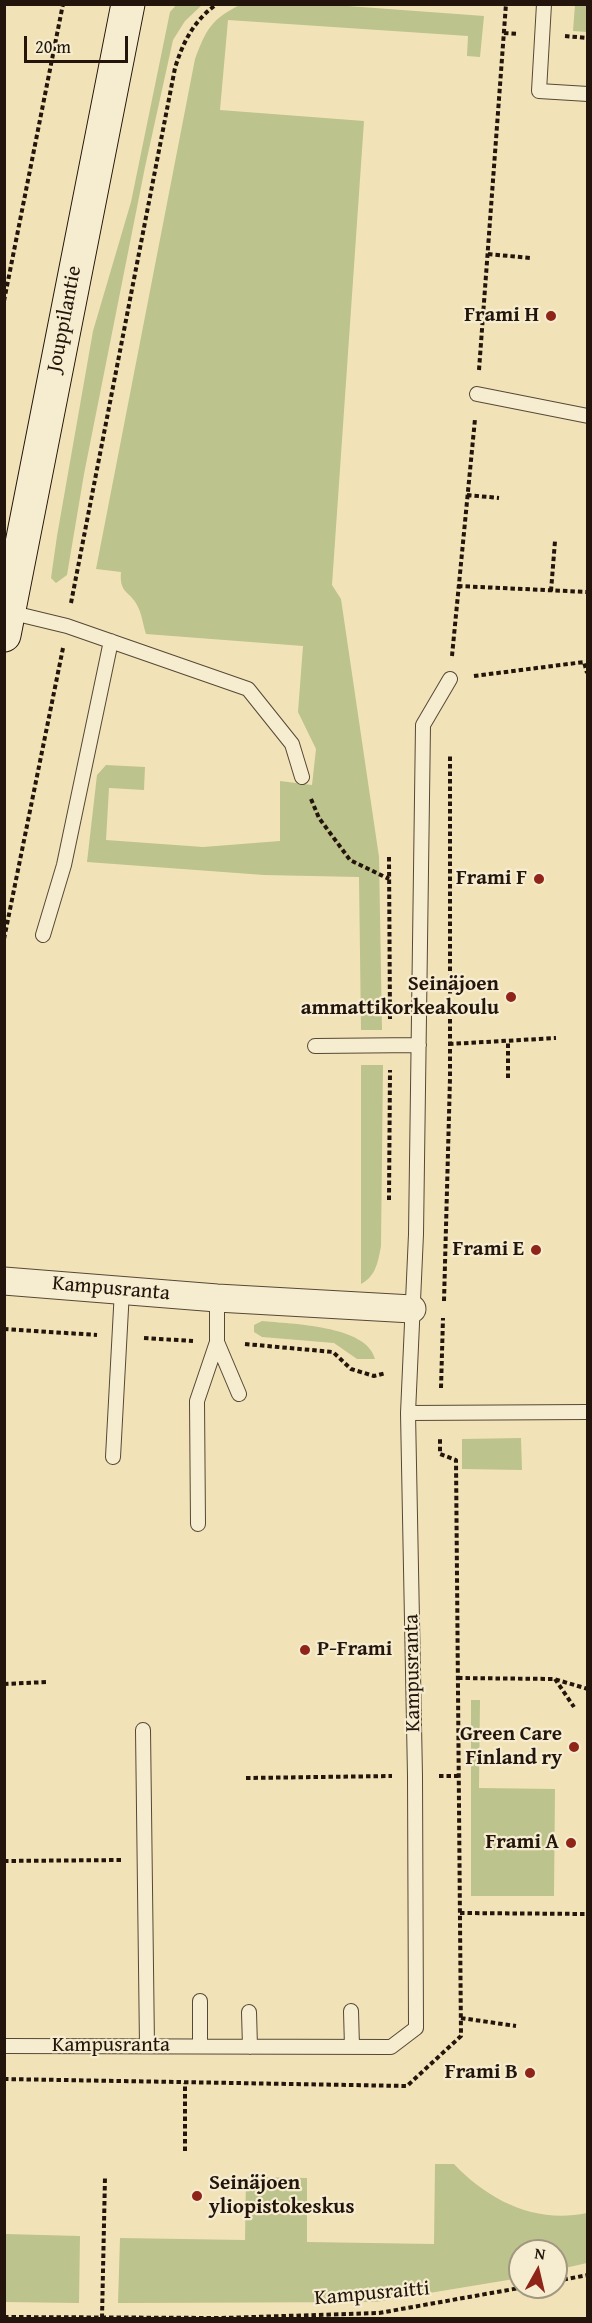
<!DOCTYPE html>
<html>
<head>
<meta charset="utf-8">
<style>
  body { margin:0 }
  #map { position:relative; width:592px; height:2323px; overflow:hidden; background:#f1e3b7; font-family:"Gentium Book Plus",serif }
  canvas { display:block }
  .frame { position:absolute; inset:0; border:6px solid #23150b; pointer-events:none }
  .north { position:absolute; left:508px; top:2239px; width:60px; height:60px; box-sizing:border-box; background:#f6edd0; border:2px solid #a29781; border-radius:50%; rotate:8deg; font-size:16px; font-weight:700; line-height:24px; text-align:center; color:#23150b }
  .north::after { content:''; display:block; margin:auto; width:21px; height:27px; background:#8f2418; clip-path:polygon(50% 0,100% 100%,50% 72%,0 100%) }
  .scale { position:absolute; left:24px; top:36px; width:104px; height:27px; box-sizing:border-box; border:3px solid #23150b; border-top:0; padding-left:8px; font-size:18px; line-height:21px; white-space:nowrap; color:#23150b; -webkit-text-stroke:4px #f6edd0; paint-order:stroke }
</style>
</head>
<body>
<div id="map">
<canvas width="592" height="2323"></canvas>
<div class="frame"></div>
<div class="north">N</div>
<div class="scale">20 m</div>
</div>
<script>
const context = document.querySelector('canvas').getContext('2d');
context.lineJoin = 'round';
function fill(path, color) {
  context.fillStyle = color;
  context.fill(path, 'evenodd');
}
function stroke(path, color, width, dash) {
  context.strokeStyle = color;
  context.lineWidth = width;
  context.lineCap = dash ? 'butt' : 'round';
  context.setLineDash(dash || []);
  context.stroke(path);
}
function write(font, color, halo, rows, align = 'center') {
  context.font = font + ' "Gentium Book Plus",serif';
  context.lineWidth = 4.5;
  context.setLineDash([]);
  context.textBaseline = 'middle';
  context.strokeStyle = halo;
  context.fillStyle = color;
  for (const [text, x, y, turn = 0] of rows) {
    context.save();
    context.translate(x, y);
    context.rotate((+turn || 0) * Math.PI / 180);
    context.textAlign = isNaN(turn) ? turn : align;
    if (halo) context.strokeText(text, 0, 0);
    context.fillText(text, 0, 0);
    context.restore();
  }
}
const green = new Path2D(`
  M 177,4 L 202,5 L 185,21 L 173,40 L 145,167 L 84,474 L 67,575 L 56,583 L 51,578 L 57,536 L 93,331 L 131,202 L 170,12 Z
  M 240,5 L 334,5 L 484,16 L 480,57 L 467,56 L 468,36 L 228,20 L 220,110 L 364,121 L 332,585 L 341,599 L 379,857 L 382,1030 L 361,1030 L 359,877 L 264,875 L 87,862 L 97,775 L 106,765 L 145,767 L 144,790 L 109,788 L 106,840 L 203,847 L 280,841 L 280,781 L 312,785 L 316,749 L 298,712 L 303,646 L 146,634 C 143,625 142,614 137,605 C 130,591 119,594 121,572 L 96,569 L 195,59 C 206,30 211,19 240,5 Z
  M 575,5 L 587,5 L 587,32 L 573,31 Z
  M 361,1065 L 383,1065 L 381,1246 C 378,1262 376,1276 361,1284 Z
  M 262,1321 C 290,1324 367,1325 375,1359 L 357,1359 L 334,1343 L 262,1337 L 254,1332 L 254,1325 Z
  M 521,1438 L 522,1470 L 462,1469 L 462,1439 Z
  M 471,1700 L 480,1700 L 479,1788 L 555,1789 L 554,1896 L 471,1896 Z
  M 435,2164 L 454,2164 C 489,2201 536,2224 587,2213 L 587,2263 L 556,2270 L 556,2251 L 520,2251 L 520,2278 L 375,2302 L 118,2303 L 120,2238 L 245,2240 L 246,2177 L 307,2178 L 307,2242 L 434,2244 Z
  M 5,2234 L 80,2236 L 79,2303 L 5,2302 Z`);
const path = new Path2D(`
  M 504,33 L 518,34
  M 565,36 L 588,38
  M 488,254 L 530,258
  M 4,301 L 63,4
  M 479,370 L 506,4
  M 467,495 L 499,498
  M 458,586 L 588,592
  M 551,591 L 555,541
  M 71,603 L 175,68 C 183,42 194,20 217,4
  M 452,656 L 475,419
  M 474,676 L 584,662 L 587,673
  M 311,799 L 319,818 L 350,860 L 389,879
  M 389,857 L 390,1020
  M 4,939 L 63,648
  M 449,1044 L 556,1038
  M 508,1078 L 508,1042
  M 389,1200 L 390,1070
  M 444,1301 L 450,1078 L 450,754
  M 4,1329 L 97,1335
  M 144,1338 L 193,1341
  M 245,1344 L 333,1352 L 351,1369 L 374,1376 L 386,1373
  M 441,1388 L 443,1318
  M 458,1678 L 554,1679 L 588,1689
  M 555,1679 L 574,1707
  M 4,1684 L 47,1682
  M 439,1776 L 459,1776
  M 246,1778 L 392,1776
  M 4,1861 L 122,1860
  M 460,1913 L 588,1914
  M 461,2018 L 516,2026
  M 4,2079 L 407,2086 L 461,2036 L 456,1460 L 440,1454 L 440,1438
  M 185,2151 L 185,2083
  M 556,2281 L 588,2275
  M 4,2317 L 222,2318 L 379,2313 L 525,2287
  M 102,2318 L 105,2177`);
const service = new Path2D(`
  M 544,4 L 539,91 L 588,94
  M 477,394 L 588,416
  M 9,612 L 67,626 L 248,689 L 292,744 L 302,777
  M 43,935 L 64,865 L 111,641
  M 315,1046 L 419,1045
  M 217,1298 L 217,1342 L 239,1394
  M 408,1413 L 588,1412
  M 113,1457 L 122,1290
  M 198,1524 L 197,1401 L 217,1342
  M 143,1730 L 147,2046
  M 200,2001 L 200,2046
  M 351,2011 L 352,2047
  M 249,2012 L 250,2047
  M 4,2046 L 391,2047 L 416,2028 L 415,1776 L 408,1413 L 416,1234 L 423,725 L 450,679`);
const minor = new Path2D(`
  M 4,1281 L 217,1298 L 412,1309`);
const secondary = new Path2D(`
  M 4,635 L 128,4`);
const markers = [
  [551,316,6,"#8f2418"],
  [539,879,6,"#8f2418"],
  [511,997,6,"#8f2418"],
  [536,1250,6,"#8f2418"],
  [305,1650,6,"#8f2418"],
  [574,1747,6,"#8f2418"],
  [571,1843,6,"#8f2418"],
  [530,2073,6,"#8f2418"],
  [197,2196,6,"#8f2418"]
];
const poiNames = [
  ["Frami H",539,316],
  ["Frami F",527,879],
  ["Seinäjoen",499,985],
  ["ammattikorkeakoulu",499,1009],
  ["Frami E",524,1250],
  ["P-Frami",317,1650,"left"],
  ["Green Care",562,1735],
  ["Finland ry",562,1759],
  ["Frami A",559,1843],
  ["Frami B",518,2073],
  ["Seinäjoen",209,2184,"left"],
  ["yliopistokeskus",209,2208,"left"]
];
const streetNames = [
  ["Jouppilantie",65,319,-79],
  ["Kampusranta",111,1289,5],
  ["Kampusranta",413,1673,-91],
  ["Kampusranta",111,2046],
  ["Kampusraitti",372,2294,-5]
];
fill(green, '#bdc38c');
stroke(service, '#564836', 16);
stroke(minor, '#564836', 29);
stroke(secondary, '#23150b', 35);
stroke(path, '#23150b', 4, [4.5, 3]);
stroke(service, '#f6edd0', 14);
stroke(minor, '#f6edd0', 27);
stroke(secondary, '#f6edd0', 33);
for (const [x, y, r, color] of markers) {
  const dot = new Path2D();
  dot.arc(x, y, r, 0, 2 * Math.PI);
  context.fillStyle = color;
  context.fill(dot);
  stroke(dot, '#f6edd0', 2);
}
write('bold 21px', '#23150b', '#f6edd0', poiNames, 'right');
write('21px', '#23150b', '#f6edd0', streetNames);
</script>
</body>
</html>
